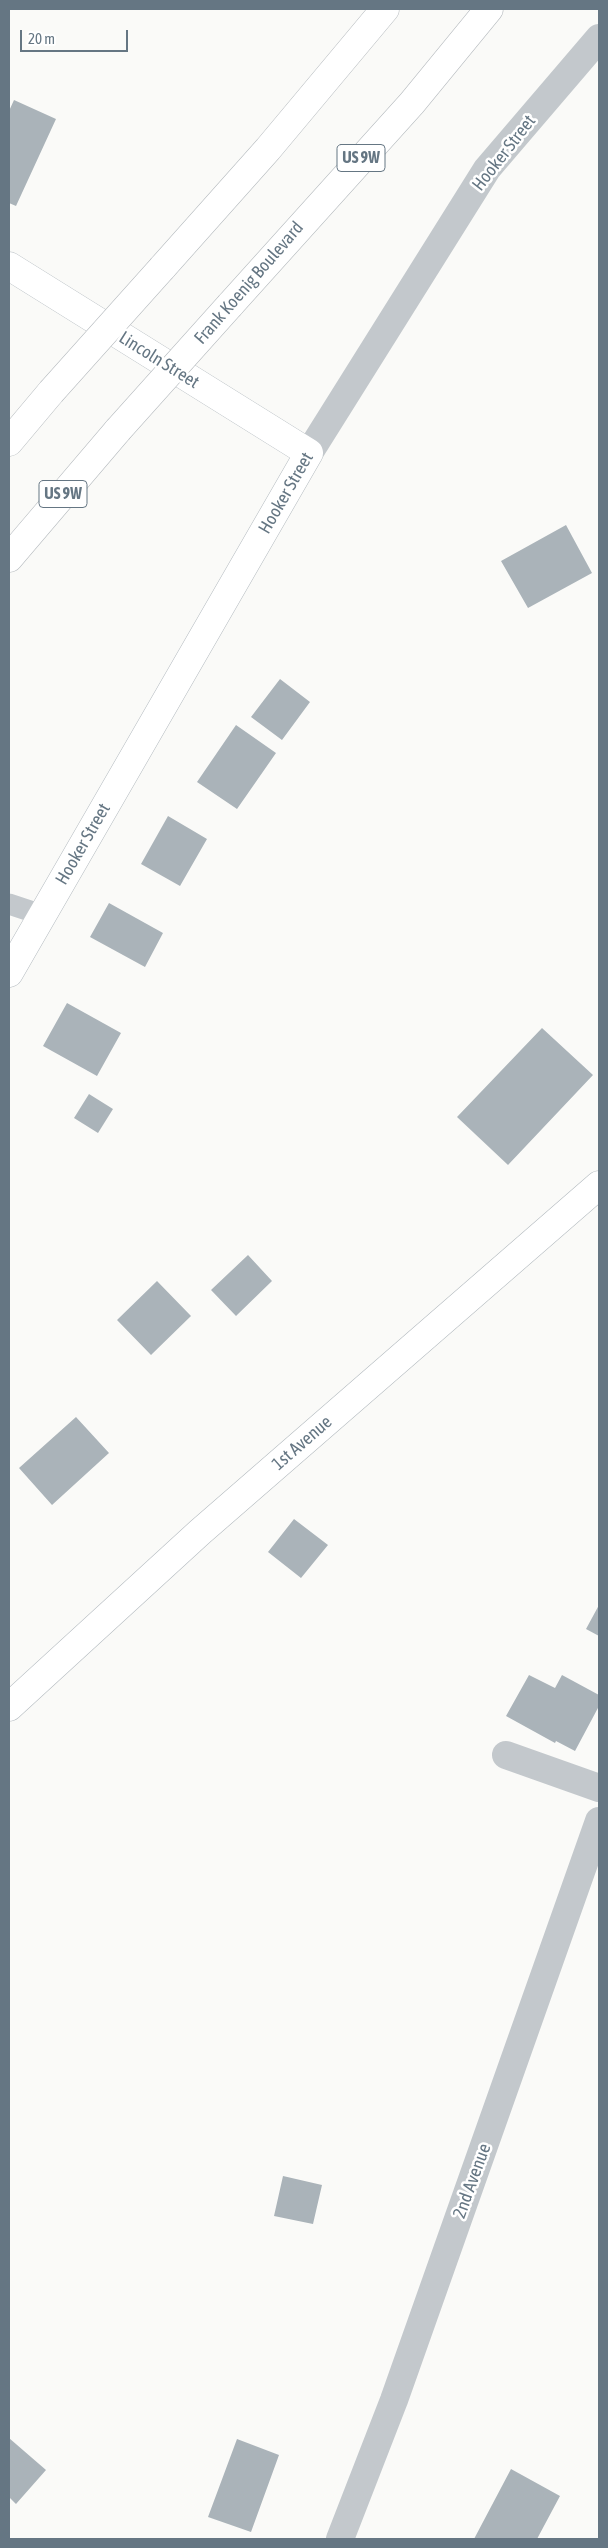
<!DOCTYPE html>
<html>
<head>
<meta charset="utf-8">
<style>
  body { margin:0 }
  #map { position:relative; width:608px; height:2548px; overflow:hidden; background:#fafaf8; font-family:"Asap Condensed",sans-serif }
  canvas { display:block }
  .frame { position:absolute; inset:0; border:10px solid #657683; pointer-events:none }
  .scale { position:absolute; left:20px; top:30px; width:108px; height:22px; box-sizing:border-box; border:2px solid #657683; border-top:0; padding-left:6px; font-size:15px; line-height:18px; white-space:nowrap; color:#657683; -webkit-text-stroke:4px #fff; paint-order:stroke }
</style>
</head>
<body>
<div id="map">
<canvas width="608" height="2548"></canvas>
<div class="frame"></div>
<div class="scale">20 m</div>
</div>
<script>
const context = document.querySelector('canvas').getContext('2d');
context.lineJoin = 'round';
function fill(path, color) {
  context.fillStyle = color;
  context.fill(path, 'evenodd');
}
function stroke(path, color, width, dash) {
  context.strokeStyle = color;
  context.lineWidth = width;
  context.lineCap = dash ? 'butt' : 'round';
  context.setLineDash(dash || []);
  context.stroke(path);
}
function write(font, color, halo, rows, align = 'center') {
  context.font = font + ' "Asap Condensed",sans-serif';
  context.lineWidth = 5;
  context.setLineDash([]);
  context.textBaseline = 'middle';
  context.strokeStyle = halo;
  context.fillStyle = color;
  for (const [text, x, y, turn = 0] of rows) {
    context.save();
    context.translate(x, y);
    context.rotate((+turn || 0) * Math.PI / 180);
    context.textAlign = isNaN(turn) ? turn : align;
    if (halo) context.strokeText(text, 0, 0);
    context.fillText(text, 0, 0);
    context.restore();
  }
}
const building = new Path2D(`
  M 14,100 L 56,119 L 16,206 L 9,203 L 9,111 Z
  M 566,525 L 592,573 L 528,608 L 501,561 Z
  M 280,679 L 310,702 L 282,740 L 251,717 Z
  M 236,725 L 276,753 L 237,809 L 197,782 Z
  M 168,816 L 207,839 L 180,886 L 141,864 Z
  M 109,903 L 163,933 L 145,967 L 90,937 Z
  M 67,1003 L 121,1033 L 97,1076 L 43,1046 Z
  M 542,1028 L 593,1075 L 508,1165 L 457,1117 Z
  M 89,1094 L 113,1109 L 98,1133 L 74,1118 Z
  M 248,1255 L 272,1281 L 236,1316 L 211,1290 Z
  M 157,1281 L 191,1316 L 151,1355 L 117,1320 Z
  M 76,1417 L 109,1453 L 52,1505 L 19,1468 Z
  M 294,1519 L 328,1545 L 301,1578 L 268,1552 Z
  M 599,1605 L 599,1636 L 586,1629 Z
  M 529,1675 L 555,1688 L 562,1675 L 599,1695 L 599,1706 L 575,1751 L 556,1741 L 555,1743 L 506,1716 Z
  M 283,2176 L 322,2185 L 313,2224 L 274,2216 Z
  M 9,2438 L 46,2470 L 16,2504 L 9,2497 Z
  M 237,2439 L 279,2455 L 251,2532 L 208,2517 Z
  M 511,2469 L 560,2496 L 537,2539 L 474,2539 Z`);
const lane = new Path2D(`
  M 9,904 L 42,915`);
const street = new Path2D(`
  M 309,453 L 487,169 L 599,38
  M 506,1755 L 599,1788
  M 340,2539 L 394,2400 L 599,1821`);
const secondary = new Path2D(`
  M 9,266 L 309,453 L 9,973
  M 9,1707 L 200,1532 L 599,1185`);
const primary = new Path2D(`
  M 162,268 L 268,149 L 385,9
  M 230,305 L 412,103 L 489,9
  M 9,442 L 51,392
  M 9,558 L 118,430`);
const primaryBridge = new Path2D(`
  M 51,392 L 162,268
  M 118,430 L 230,305`);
const shields = [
  [361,158,48],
  [63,494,48]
];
const shieldNames = [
  ["US 9W",361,158],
  ["US 9W",63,494]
];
const streetNames = [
  ["Hooker Street",504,153,-52],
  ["Frank Koenig Boulevard",249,283,-49],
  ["Lincoln Street",159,360,32],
  ["Hooker Street",286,493,-60],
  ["Hooker Street",83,844,-60],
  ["1st Avenue",302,1443,-41],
  ["2nd Avenue",472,2181,-70]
];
fill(building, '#aab3b9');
stroke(secondary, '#b3babf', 29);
stroke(primary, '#b5babe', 29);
stroke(lane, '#c3c8cc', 21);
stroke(street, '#c3c8cc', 28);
stroke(secondary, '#fff', 28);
stroke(primary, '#fff', 28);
stroke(primaryBridge, '#b5babe', 29, []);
stroke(primaryBridge, '#fff', 28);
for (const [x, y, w] of shields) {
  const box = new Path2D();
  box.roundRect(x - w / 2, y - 13.5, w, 27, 4);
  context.fillStyle = '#fff';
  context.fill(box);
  stroke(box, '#657683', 1);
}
write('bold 16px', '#657683', null, shieldNames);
write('18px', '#657683', '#fff', streetNames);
</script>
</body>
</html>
